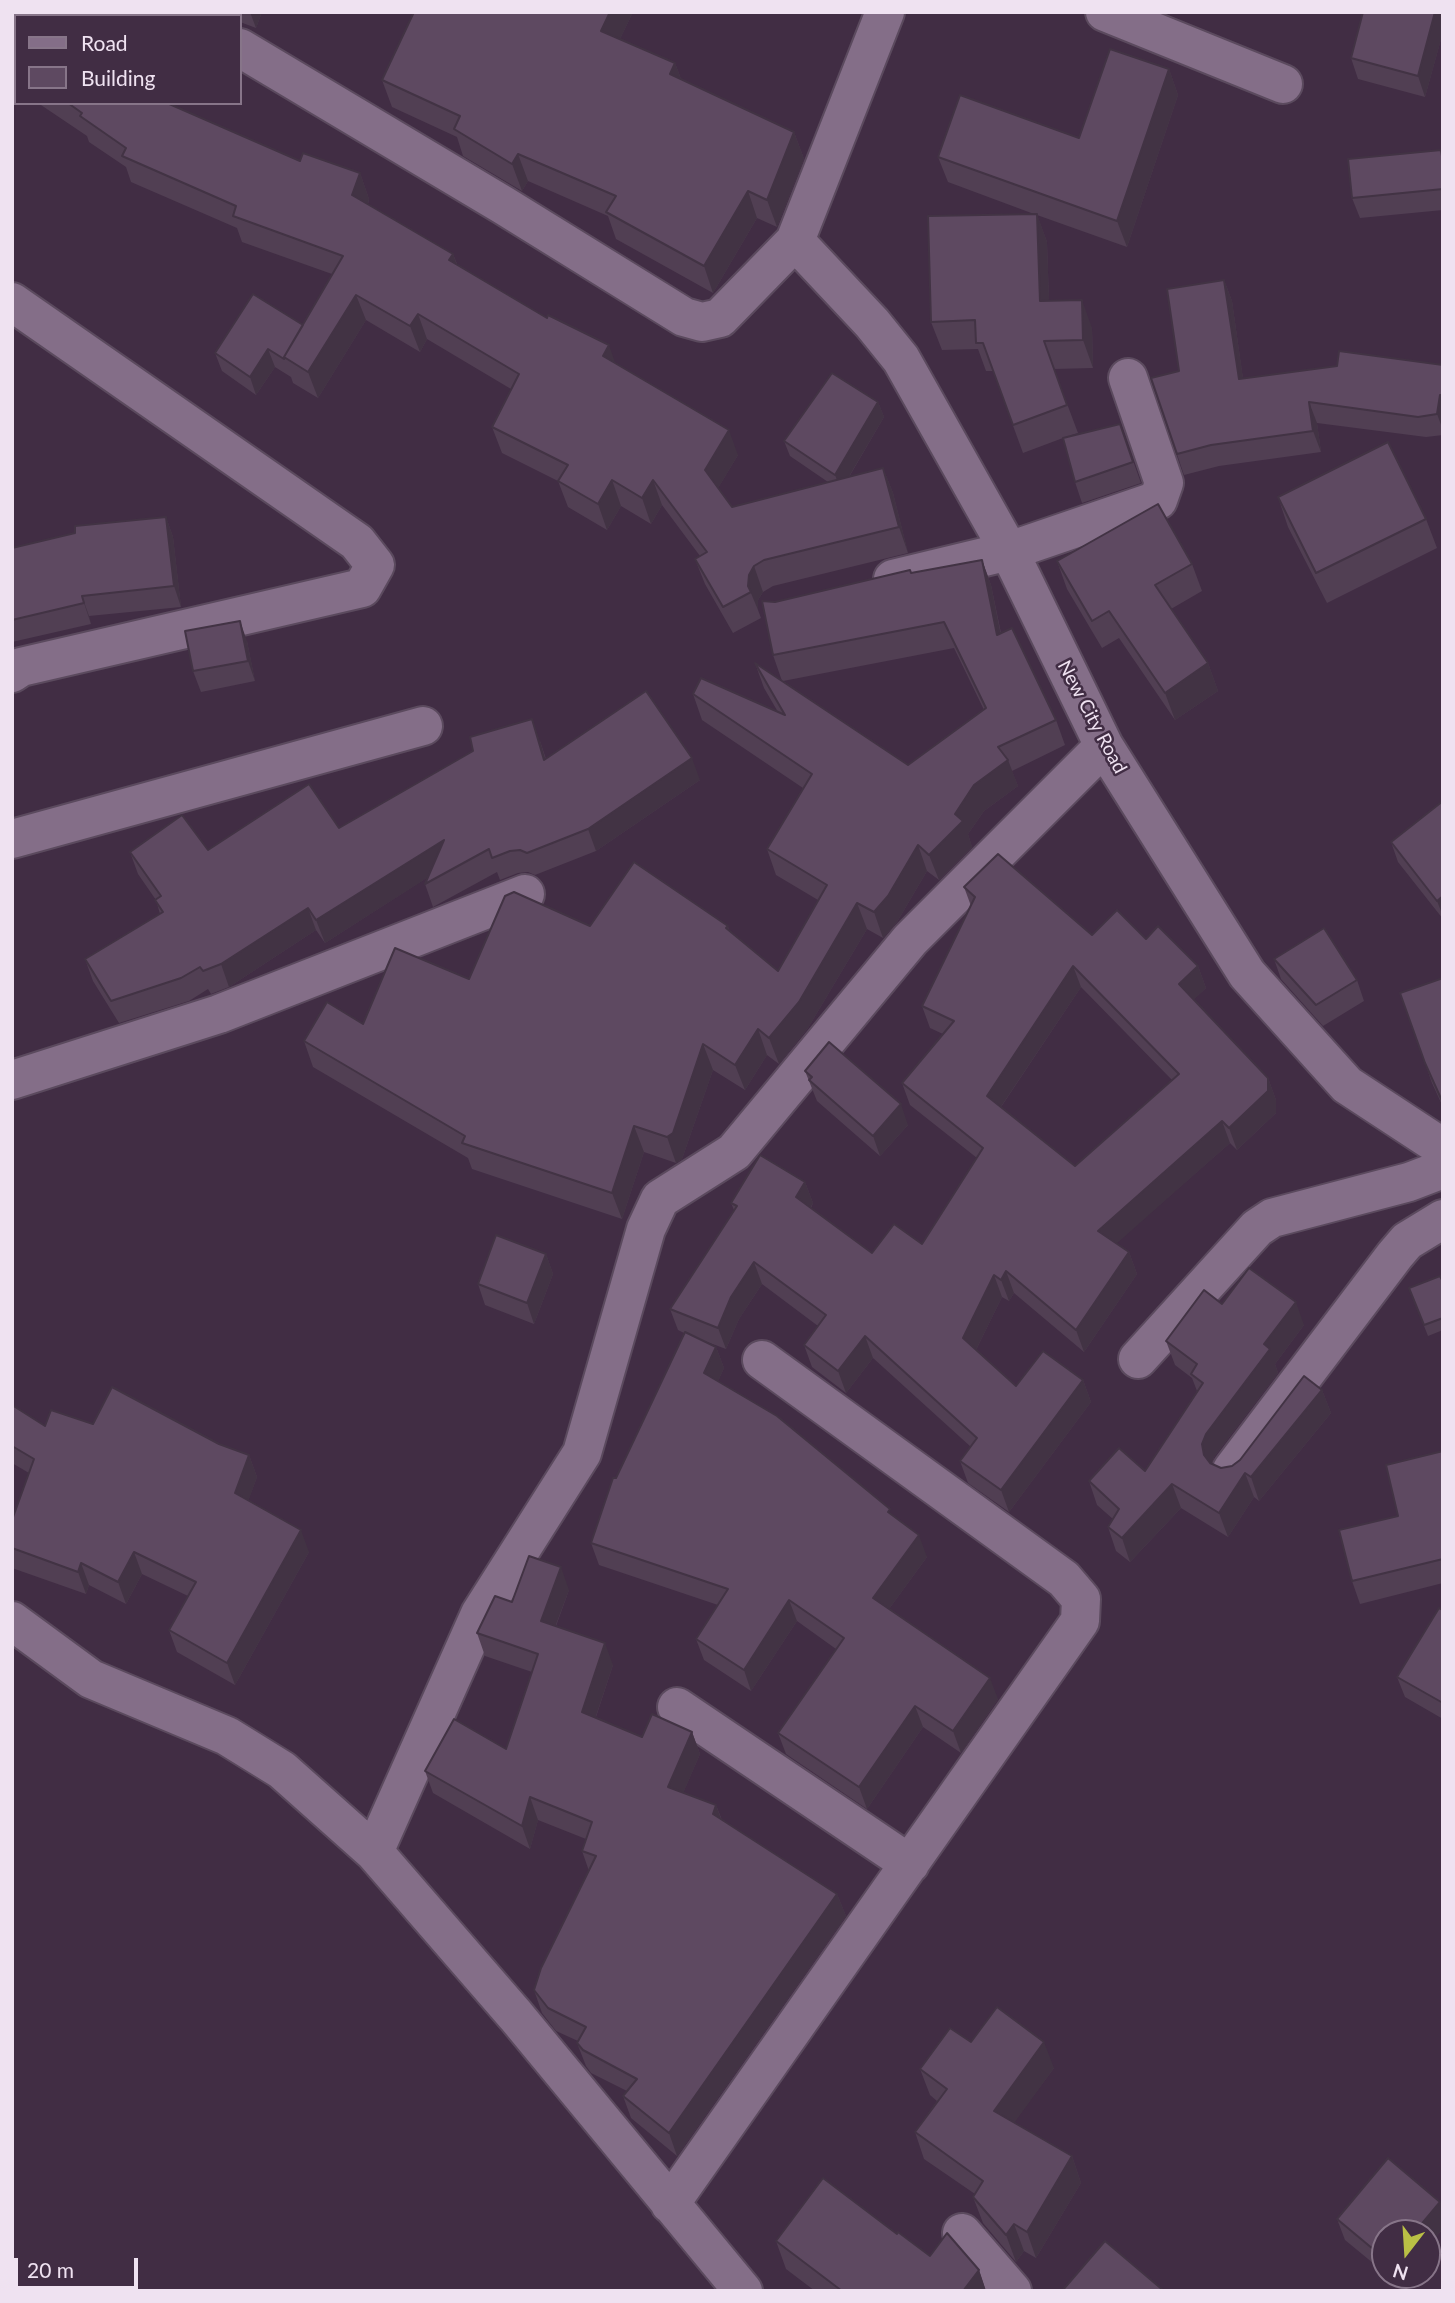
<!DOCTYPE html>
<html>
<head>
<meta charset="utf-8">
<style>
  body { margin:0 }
  #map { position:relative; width:1455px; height:2303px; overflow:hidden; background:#412d44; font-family:Lato,sans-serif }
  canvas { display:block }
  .frame { position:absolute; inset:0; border:14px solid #efe2f1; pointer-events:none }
  .legend { position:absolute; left:14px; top:14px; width:228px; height:91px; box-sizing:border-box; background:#412d44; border:2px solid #877589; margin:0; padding:9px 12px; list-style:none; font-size:21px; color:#efe2f1 }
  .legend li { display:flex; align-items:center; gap:14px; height:35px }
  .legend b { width:35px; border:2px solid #877589 }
  .north { position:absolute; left:1371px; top:2219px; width:70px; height:70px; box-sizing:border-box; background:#412d44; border:2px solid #877589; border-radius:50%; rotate:197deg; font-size:19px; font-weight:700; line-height:28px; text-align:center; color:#efe2f1 }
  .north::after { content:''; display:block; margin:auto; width:24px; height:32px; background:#bac045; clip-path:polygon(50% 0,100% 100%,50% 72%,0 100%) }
  .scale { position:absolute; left:14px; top:2258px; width:124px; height:32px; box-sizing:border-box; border:4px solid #efe2f1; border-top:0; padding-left:9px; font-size:21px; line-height:24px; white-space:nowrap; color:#efe2f1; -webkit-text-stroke:5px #412d44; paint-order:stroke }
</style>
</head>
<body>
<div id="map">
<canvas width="1455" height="2303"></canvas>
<div class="frame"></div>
<ul class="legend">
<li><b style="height:9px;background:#846e88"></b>Road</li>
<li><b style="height:19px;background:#5e4961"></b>Building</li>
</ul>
<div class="north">N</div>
<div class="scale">20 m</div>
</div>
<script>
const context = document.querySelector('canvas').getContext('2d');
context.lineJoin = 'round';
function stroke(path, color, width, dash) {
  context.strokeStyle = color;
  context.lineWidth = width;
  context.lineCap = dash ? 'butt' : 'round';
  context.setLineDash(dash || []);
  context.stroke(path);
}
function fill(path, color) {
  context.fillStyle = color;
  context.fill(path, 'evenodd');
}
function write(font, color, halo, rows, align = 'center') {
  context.font = font + ' Lato,sans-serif';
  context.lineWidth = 5;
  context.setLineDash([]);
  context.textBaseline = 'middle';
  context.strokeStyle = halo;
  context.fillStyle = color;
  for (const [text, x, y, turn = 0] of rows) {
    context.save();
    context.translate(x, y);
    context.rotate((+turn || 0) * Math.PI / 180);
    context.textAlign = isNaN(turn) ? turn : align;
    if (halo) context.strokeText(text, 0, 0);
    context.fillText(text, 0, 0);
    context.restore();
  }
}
const minor = new Path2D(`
  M 179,12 L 185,16
  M 1105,12 L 1283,84
  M 240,48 L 503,205 L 684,317 L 702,322 L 720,318 L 795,241 L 885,12
  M 795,241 L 872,323 L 901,359 L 1009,551 L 1104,746 L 1247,974 L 1347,1085 L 1443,1148
  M 12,302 L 357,542 L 375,565 L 362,588 L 21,667 L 12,673
  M 893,579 L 1009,551 L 1158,500 L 1164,483 L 1128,378
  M 12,839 L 423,726
  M 12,1080 L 219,1014 L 525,894
  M 1138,1359 L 1257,1228 L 1272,1218 L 1409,1182 L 1443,1169
  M 1232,1470 L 1395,1255 L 1407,1241 L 1443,1219
  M 12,1621 L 91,1679 L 227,1736 L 282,1770 L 374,1852 L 516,2016 L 743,2291
  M 677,1707 L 910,1864
  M 374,1852 L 480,1614 L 582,1453 L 646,1229 L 660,1199 L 734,1152 L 910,940 L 1104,746
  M 670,2204 L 1080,1621 L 1081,1599 L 1064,1579 L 762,1360
  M 962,2233 L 1012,2291`);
const wall = new Path2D(`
  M 214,12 L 262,12 L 256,28 L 240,22 L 240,16 L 223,16 Z
  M 414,12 L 633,12 L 620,39 L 675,63 L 681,79 L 794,132 L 804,159 L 777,227 L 757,218 L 713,293 L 616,239 L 608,216 L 528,181 L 522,191 L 463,156 L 457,137 L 392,107 L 382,80 Z
  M 1443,12 L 1443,32 L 1425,97 L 1358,79 L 1351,58 Z
  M 1169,69 L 1178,95 L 1127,247 L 1037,215 L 1047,242 L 1049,301 L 1092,328 L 1093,368 L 1054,369 L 1078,433 L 1068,436 L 1120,424 L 1141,483 L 1082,503 L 1075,482 L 1063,438 L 1023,453 L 993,371 L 986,371 L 978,349 L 942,350 L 931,322 L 1034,214 L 948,182 L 938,157 L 1079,138 Z
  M 38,103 L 167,103 L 300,161 L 360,173 L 369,199 L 368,204 L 453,254 L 457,264 L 615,363 L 738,455 L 718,488 L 732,507 L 828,482 L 790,456 L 784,441 L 878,402 L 884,417 L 849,477 L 883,468 L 893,493 L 908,553 L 773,586 L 763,592 L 758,600 L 758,610 L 761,618 L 733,633 L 705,584 L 695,559 L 700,556 L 662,505 L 651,524 L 621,506 L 607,530 L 568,507 L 558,481 L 502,453 L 492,427 L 511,389 L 427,339 L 420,352 L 366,320 L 318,398 L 293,383 L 291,377 L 275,367 L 256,395 L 222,371 L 215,353 L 303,325 L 332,274 L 242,242 L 237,228 L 131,182 L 126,167 L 89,142 L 87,136 Z
  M 1441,150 L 1443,153 L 1443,210 L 1360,218 L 1352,198 Z
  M 1224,280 L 1232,301 L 1243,379 L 1443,365 L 1443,435 L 1426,437 L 1317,423 L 1321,452 L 1219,466 L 1184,475 L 1151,378 L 1179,371 Z
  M 1278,497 L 1426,519 L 1437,548 L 1327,603 L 1288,527 Z
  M 166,517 L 173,537 L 181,607 L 89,616 L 91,624 L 12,642 L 12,548 Z
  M 982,560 L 991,585 L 1001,633 L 1056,720 L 1065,745 L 1012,771 L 1018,786 L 984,811 L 968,834 L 972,847 L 939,880 L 927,871 L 897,922 L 883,938 L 867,929 L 808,1028 L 779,1064 L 767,1055 L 745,1090 L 713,1070 L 682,1159 L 676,1163 L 644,1152 L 622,1219 L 472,1169 L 468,1158 L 313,1067 L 304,1041 L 363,1024 L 590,926 L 728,926 L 729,931 L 778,971 L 818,900 L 776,875 L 767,849 L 803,788 L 702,720 L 693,694 L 778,712 L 764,688 L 755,663 L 782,681 L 773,655 L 775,602 ZM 954,648 L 984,710 L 908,765 L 783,681 Z
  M 1057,561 L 1192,564 L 1202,591 L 1171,609 L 1208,663 L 1218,691 L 1175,720 L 1119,638 L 1102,648 L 1067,589 Z
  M 247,641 L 255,681 L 201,692 L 193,671 Z
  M 540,741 L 546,759 L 700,780 L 596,851 L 535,875 L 528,872 L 518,873 L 500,880 L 497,872 L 433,907 L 425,884 L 428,877 L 325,943 L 316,930 L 229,987 L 211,994 L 208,989 L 189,1001 L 119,1023 L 93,981 L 85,959 L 160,914 L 156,900 L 138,874 L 130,852 L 208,850 L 339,828 Z
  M 1443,801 L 1443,919 L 1398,862 L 1391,842 Z
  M 964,887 L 1092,935 L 1146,939 L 1198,966 L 1206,988 L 1194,999 L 1268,1078 L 1276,1100 L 1276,1113 L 1237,1150 L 1230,1143 L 1116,1243 L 1129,1252 L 1137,1274 L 1084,1352 L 1014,1293 L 1009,1301 L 1002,1297 L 976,1350 L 1016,1386 L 1083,1380 L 1091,1402 L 1009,1512 L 968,1483 L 960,1461 L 971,1447 L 873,1358 L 846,1393 L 812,1367 L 804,1345 L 818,1326 L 762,1284 L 739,1319 L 726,1349 L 699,1339 L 716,1347 L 724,1368 L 718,1381 L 893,1516 L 927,1557 L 889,1609 L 998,1699 L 961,1753 L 923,1727 L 867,1809 L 786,1754 L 778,1733 L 836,1649 L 797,1621 L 751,1691 L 704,1660 L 696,1639 L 718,1605 L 599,1565 L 591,1543 L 616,1478 L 684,1333 L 678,1330 L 670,1309 L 734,1210 L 731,1203 L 805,1182 L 813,1203 L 811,1208 L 872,1253 L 922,1244 L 977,1158 L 910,1105 L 902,1083 L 943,1034 L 930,1028 L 922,1006 L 971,906 ZM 1081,987 L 1172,1080 L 1075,1166 L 1001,1107 Z
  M 1274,959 L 1357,980 L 1364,1001 L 1323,1026 L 1281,979 Z
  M 1443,978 L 1443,1107 L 1432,1083 L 1400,993 Z
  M 805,1071 L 908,1125 L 880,1156 L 817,1101 Z
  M 546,1254 L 553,1274 L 534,1324 L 485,1305 L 478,1284 Z
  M 1443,1282 L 1443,1330 L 1428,1336 L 1409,1288 Z
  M 1222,1304 L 1304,1325 L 1275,1364 L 1278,1373 L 1214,1457 L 1212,1464 L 1221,1468 L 1232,1466 L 1322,1390 L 1331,1413 L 1259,1501 L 1254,1497 L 1228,1537 L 1181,1508 L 1130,1562 L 1116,1551 L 1108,1527 L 1113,1519 L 1097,1505 L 1089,1481 L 1145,1471 L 1197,1391 L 1192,1378 L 1175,1365 L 1166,1341 Z
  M 12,1405 L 45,1426 L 93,1424 L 219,1444 L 249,1455 L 257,1477 L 248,1501 L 309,1552 L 235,1685 L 177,1652 L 169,1630 L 188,1596 L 142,1574 L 126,1604 L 89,1585 L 86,1594 L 12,1568 L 12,1520 L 29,1473 L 12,1463 Z
  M 1443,1451 L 1443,1583 L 1360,1604 L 1352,1581 Z
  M 569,1590 L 556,1626 L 613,1665 L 596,1717 L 642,1737 L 692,1732 L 700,1754 L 683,1793 L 716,1805 L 722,1820 L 837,1894 L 846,1916 L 677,2156 L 631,2118 L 623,2096 L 627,2091 L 591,2073 L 586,2066 L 577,2043 L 578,2041 L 556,2031 L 542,2013 L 534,1990 L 589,1871 L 582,1851 L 586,1839 L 538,1820 L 530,1849 L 433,1793 L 425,1771 L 506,1749 L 532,1672 L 485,1656 L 477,1633 L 512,1602 Z
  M 1443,1610 L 1443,1719 L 1405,1697 L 1397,1677 Z
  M 971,2042 L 1054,2068 L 1014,2122 L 1072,2156 L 1081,2183 L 1036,2258 L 1024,2251 L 1016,2262 L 983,2223 L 973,2197 L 975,2194 L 924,2159 L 915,2132 L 937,2101 L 930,2095 L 920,2069 Z
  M 1440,2202 L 1443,2210 L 1443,2229 L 1427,2247 L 1385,2233 L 1385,2273 L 1345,2240 L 1337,2219 Z
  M 897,2234 L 930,2256 L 979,2270 L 986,2291 L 815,2291 L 786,2269 L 776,2241 Z
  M 1388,2275 L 1404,2275 L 1397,2283 Z`);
const shadedWall = new Path2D(`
  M 250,12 L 262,12 L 256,28 Z
  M 610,12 L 633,12 L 611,58 L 601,31 Z
  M 1435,12 L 1443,12 L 1443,32 L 1425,97 L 1418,76 Z
  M 675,63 L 685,90 L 670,74 Z
  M 1169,69 L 1178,95 L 1127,247 L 1117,221 Z
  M 794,132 L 804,159 L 777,227 L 767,200 Z
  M 518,154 L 528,181 L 522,191 L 512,164 Z
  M 360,173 L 369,199 L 362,221 L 352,195 Z
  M 748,191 L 757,218 L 713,293 L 704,266 Z
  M 1037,214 L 1047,242 L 1050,329 L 1040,301 Z
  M 453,254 L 462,279 L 449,260 Z
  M 1224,280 L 1232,301 L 1246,400 L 1239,379 Z
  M 356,295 L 366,320 L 318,398 L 308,372 Z
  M 1082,300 L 1092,328 L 1093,368 L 1083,340 Z
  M 418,314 L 427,339 L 420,352 L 410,326 Z
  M 609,345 L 618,371 L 603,356 Z
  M 268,349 L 275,367 L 256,395 L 250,377 Z
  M 1440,395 L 1443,403 L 1443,430 L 1437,414 Z
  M 878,402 L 884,417 L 841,490 L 835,475 Z
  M 1309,402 L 1317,423 L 1321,452 L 1313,431 Z
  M 729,430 L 738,455 L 714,495 L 705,470 Z
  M 883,468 L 893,493 L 908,553 L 899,527 Z
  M 612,480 L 621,506 L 607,530 L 598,504 Z
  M 653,480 L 662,505 L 651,524 L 642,498 Z
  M 166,517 L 173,537 L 181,607 L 174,586 Z
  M 982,560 L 991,585 L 1006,661 L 997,635 Z
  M 754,566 L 763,592 L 758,600 L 758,610 L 748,586 L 749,575 Z
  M 82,596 L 89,616 L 91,624 L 84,603 Z
  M 240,621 L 247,641 L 255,681 L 248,661 Z
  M 1208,663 L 1218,691 L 1175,720 L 1165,693 Z
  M 532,719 L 540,741 L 552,782 L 544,760 Z
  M 692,758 L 700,780 L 596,851 L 588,829 Z
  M 1008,760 L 1018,786 L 984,811 L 968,834 L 972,847 L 939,880 L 929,855 L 974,785 Z
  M 444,840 L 452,862 L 325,943 L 316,920 Z
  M 918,845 L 927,871 L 897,922 L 883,938 L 874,912 Z
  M 1443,896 L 1443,916 L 1437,901 Z
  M 857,903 L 867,929 L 808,1028 L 779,1064 L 769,1038 Z
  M 308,908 L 316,930 L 229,987 L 221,964 Z
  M 1073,966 L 1081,987 L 994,1117 L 987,1096 Z
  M 1198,966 L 1206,988 L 1187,1006 L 1179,984 Z
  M 758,1029 L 767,1055 L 745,1090 L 735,1065 Z
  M 703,1044 L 713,1070 L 682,1159 L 676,1163 L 667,1137 Z
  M 1268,1078 L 1276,1100 L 1276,1113 L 1237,1150 L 1229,1128 Z
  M 901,1104 L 908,1125 L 880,1156 L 873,1136 Z
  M 1222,1121 L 1230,1143 L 1106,1253 L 1098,1231 Z
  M 634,1126 L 644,1152 L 622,1219 L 612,1193 Z
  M 805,1182 L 813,1203 L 804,1219 L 796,1197 Z
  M 1129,1252 L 1137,1274 L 1084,1352 L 1076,1330 Z
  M 546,1254 L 553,1274 L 534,1324 L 527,1303 Z
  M 754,1262 L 762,1284 L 739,1319 L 726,1349 L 718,1328 L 731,1297 Z
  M 1006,1271 L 1014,1293 L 1009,1301 L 1001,1280 Z
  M 994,1275 L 1002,1297 L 971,1360 L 963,1338 Z
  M 1296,1302 L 1304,1325 L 1275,1364 L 1278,1373 L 1214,1457 L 1210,1468 L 1204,1455 L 1202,1444 L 1206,1434 L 1264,1344 Z
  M 865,1336 L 873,1358 L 846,1393 L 838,1371 Z
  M 716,1347 L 724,1368 L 712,1395 L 704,1373 Z
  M 1083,1380 L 1091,1402 L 1009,1512 L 1001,1490 Z
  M 1322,1390 L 1331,1413 L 1259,1501 L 1251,1477 Z
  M 249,1455 L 257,1477 L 243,1516 L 235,1493 Z
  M 1245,1473 L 1254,1497 L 1228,1537 L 1219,1513 Z
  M 1172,1484 L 1181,1508 L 1130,1562 L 1122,1538 Z
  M 301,1530 L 309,1552 L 235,1685 L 227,1663 Z
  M 919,1535 L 927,1557 L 881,1620 L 873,1598 Z
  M 134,1552 L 142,1574 L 126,1604 L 118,1582 Z
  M 81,1563 L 89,1585 L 86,1594 L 78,1572 Z
  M 561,1567 L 569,1590 L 549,1643 L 541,1621 Z
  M 789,1600 L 797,1621 L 751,1691 L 744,1670 Z
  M 605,1643 L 613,1665 L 590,1734 L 582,1712 Z
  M 990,1678 L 998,1699 L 961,1753 L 953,1731 Z
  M 915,1706 L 923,1727 L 867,1809 L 859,1787 Z
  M 692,1732 L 700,1754 L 676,1810 L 668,1787 Z
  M 530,1797 L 538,1820 L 530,1849 L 522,1826 Z
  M 716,1805 L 724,1827 L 713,1814 Z
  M 837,1894 L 846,1916 L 677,2156 L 669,2133 Z
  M 1044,2042 L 1054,2068 L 1004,2137 L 994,2111 Z
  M 1072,2156 L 1081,2183 L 1036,2258 L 1027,2232 Z
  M 1440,2202 L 1443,2210 L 1443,2229 L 1427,2247 L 1427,2233 L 1414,2233 Z
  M 1014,2224 L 1024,2251 L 1016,2262 L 1006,2235 Z
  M 979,2270 L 986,2291 L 963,2291 Z
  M 1394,2275 L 1404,2275 L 1397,2283 Z`);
const building = new Path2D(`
  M 49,12 L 113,12 L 118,16 L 46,16 Z
  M 414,12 L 610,12 L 601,31 L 675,63 L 670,74 L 794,132 L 767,200 L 748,191 L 704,266 L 606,212 L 616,196 L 518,154 L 512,164 L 454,129 L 460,116 L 382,80 Z
  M 1363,12 L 1435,12 L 1418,76 L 1351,58 Z
  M 1110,49 L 1169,69 L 1117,221 L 938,157 L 960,95 L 1079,138 Z
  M 68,103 L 167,103 L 300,161 L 303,153 L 360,173 L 352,195 L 453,254 L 449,260 L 547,318 L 548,315 L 609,345 L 603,356 L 729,430 L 705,470 L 732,507 L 883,468 L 899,527 L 764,560 L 754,566 L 749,575 L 748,586 L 751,592 L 723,607 L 695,559 L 707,552 L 653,480 L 642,498 L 612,480 L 598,504 L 558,481 L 568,465 L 492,427 L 519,374 L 418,314 L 410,326 L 356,295 L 308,372 L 284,357 L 343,256 L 233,216 L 236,206 L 122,156 L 126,148 L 80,116 L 82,113 Z
  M 1441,150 L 1443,162 L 1443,189 L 1352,198 L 1348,159 Z
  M 1037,214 L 1040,301 L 1082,300 L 1083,340 L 1044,341 L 1067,405 L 1013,425 L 983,343 L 976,343 L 975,320 L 931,322 L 928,216 Z
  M 1224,280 L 1239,379 L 1337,366 L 1339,351 L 1443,365 L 1443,395 L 1440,395 L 1437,414 L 1418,417 L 1309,402 L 1313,431 L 1211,445 L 1177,454 L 1151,378 L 1179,371 L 1167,289 Z
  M 253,294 L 303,325 L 284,357 L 285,358 L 284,359 L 268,349 L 250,377 L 215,353 Z
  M 832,373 L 878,402 L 835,475 L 784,441 Z
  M 1120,424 L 1133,462 L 1075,482 L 1063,438 Z
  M 1388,442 L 1426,519 L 1316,573 L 1278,497 Z
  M 1158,504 L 1192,564 L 1155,585 L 1208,663 L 1165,693 L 1109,611 L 1092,621 L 1057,561 Z
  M 166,517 L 174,586 L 82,596 L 84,603 L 12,620 L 12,548 L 75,533 L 75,526 Z
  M 982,560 L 997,635 L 1012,628 L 1056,720 L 998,747 L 1008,760 L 974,785 L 955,814 L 963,821 L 929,855 L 918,845 L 888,896 L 874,912 L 857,903 L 799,1002 L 769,1038 L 758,1029 L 735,1065 L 703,1044 L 673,1133 L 667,1137 L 634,1126 L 612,1193 L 462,1143 L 465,1136 L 304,1041 L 327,1002 L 363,1024 L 395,948 L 469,979 L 505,896 L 514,892 L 590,926 L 634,862 L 728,926 L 726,928 L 778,971 L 827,885 L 767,849 L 812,774 L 693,694 L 701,678 L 785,715 L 755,663 L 908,765 L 986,708 L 944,622 L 773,655 L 762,601 L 775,602 L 910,570 L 911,573 Z
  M 240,621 L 248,661 L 193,671 L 185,631 Z
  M 646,691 L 692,758 L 588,829 L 527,853 L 520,850 L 510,851 L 492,858 L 489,849 L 425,884 L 444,840 L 316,920 L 308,908 L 221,964 L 203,971 L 200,967 L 181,978 L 111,1001 L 85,959 L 163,912 L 155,900 L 161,896 L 130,852 L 182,815 L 208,850 L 309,784 L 339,828 L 473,751 L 470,737 L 532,719 L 544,760 Z
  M 1443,801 L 1443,896 L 1437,901 L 1391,842 Z
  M 998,854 L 1092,935 L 1117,910 L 1146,939 L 1158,926 L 1198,966 L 1179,984 L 1268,1078 L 1268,1091 L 1229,1128 L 1222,1121 L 1098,1231 L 1129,1252 L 1076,1330 L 1006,1271 L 1001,1280 L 994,1275 L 963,1338 L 1016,1386 L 1043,1351 L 1083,1380 L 1001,1490 L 960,1461 L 977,1438 L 865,1336 L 838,1371 L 804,1345 L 826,1315 L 754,1262 L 731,1297 L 718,1328 L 670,1309 L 737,1206 L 731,1203 L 760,1155 L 805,1182 L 796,1197 L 872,1253 L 894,1224 L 922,1244 L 983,1148 L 902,1083 L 954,1021 L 922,1006 L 975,897 L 964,887 ZM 1073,966 L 1179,1074 L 1075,1166 L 987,1096 Z
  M 1324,928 L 1357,980 L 1316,1005 L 1274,959 Z
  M 1443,978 L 1443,1103 L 1425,1063 L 1400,993 Z
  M 829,1042 L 901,1104 L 873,1136 L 809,1080 L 812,1077 L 805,1071 Z
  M 496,1235 L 546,1254 L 527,1303 L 478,1284 Z
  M 1249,1268 L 1296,1302 L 1264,1344 L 1270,1349 L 1206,1434 L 1202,1444 L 1204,1455 L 1210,1463 L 1221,1468 L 1232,1466 L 1240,1460 L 1304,1376 L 1322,1390 L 1251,1477 L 1245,1473 L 1219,1513 L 1172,1484 L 1122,1538 L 1108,1527 L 1119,1509 L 1089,1481 L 1119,1448 L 1145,1471 L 1203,1383 L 1191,1374 L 1197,1364 L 1166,1341 L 1204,1290 L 1222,1304 Z
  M 1440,1276 L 1443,1282 L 1443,1318 L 1424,1325 L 1409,1288 Z
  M 685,1332 L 716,1347 L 704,1373 L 777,1416 L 890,1509 L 888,1512 L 919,1535 L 873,1598 L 990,1678 L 953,1731 L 915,1706 L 859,1787 L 778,1733 L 844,1638 L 789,1600 L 744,1670 L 696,1639 L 728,1589 L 591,1543 L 613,1478 L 616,1478 Z
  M 112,1387 L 219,1444 L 249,1455 L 235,1493 L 301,1530 L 227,1663 L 169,1630 L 196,1582 L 134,1552 L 118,1582 L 81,1563 L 78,1572 L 12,1548 L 12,1520 L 34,1459 L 12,1446 L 12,1405 L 45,1426 L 51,1410 L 93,1424 Z
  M 1443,1451 L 1443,1559 L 1352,1581 L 1339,1530 L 1398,1516 L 1386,1465 Z
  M 529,1556 L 561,1567 L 541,1621 L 605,1643 L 582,1712 L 642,1737 L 652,1714 L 692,1732 L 668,1787 L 716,1805 L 713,1814 L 837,1894 L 669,2133 L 623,2096 L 637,2079 L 583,2050 L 577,2043 L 586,2027 L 548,2008 L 534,1990 L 541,1968 L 596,1856 L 582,1851 L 592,1822 L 530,1797 L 522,1826 L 425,1771 L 454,1719 L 506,1749 L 538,1654 L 477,1633 L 495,1596 L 512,1602 Z
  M 1439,1608 L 1443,1610 L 1443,1703 L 1397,1677 Z
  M 997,2007 L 1044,2042 L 994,2111 L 1072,2156 L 1027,2232 L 1014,2224 L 1006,2235 L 973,2197 L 983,2181 L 915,2132 L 947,2089 L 920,2069 L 950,2028 L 971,2042 Z
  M 1388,2158 L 1440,2202 L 1414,2233 L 1385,2233 L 1385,2259 L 1337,2219 Z
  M 823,2178 L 897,2234 L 898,2232 L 930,2256 L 947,2233 L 979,2270 L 963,2291 L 842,2291 L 776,2241 Z
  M 1105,2241 L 1164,2291 L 1062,2291 Z`);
const streetNames = [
  ["New City Road",1092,717,62]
];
stroke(minor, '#5b4a5e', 42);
stroke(minor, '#846e88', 38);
fill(wall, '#513f53');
fill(shadedWall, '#423344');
fill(building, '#5e4961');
stroke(building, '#423344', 2);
write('19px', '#efe2f1', '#412d44', streetNames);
</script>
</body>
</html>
